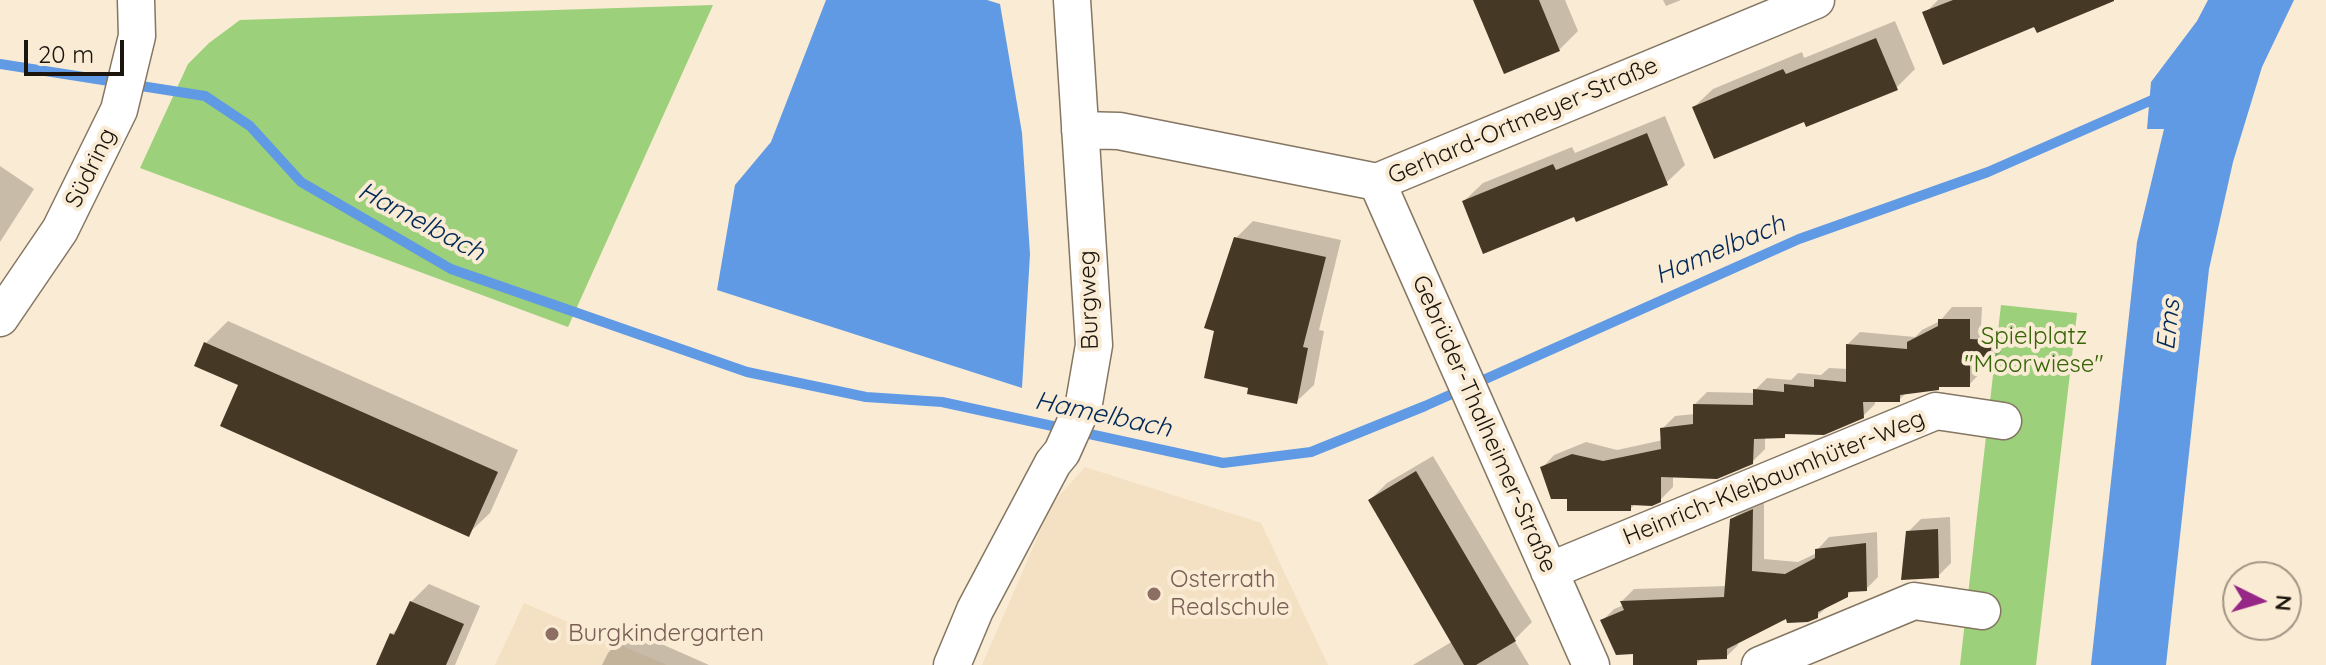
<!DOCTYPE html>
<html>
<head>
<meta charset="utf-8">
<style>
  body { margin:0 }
  #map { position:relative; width:2326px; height:665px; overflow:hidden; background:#faebd4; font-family:Quicksand,sans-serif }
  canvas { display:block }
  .north { position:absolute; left:2222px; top:561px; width:80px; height:80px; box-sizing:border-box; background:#faebd4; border:2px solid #a19584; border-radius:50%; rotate:95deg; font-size:22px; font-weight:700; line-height:32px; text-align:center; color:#1b150d }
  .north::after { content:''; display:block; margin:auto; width:28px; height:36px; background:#972787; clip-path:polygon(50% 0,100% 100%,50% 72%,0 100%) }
  .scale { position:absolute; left:24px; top:40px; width:100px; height:36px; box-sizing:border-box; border:4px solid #1b150d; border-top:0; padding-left:10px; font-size:24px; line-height:28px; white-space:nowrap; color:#1b150d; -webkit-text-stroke:6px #faebd4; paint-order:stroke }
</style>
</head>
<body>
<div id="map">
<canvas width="2326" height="665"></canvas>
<div class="north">N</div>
<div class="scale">20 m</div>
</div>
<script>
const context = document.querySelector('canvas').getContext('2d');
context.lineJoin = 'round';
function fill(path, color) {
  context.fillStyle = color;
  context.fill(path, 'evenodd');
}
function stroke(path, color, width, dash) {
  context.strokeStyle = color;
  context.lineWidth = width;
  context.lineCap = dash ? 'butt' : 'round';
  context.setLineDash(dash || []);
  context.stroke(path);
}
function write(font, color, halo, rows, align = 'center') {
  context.font = font + ' Quicksand,sans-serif';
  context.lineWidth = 8;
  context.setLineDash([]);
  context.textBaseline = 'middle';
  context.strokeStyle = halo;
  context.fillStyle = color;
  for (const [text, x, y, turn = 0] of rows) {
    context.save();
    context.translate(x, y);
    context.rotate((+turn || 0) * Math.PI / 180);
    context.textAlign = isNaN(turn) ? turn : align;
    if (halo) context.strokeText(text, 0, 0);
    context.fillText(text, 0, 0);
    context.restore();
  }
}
const built = new Path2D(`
  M 1085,467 L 1261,523 L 1328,665 L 982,665 L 1052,504 Z
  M 524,603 L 667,665 L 495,665 Z`);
const green = new Path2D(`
  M 713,5 L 568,327 L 140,168 L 188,64 L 209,43 L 240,20 Z
  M 2001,305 L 2077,313 L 2036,665 L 1960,665 Z`);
const water = new Path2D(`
  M 826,0 L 987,0 L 1000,4 L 1022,133 L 1030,254 L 1022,388 L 717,290 L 735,185 L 771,142 Z
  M 2208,0 L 2294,0 L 2262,67 L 2233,162 L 2209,269 L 2166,665 L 2091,665 L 2137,242 L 2164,129 L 2147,129 L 2151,82 L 2197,21 Z`);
const shadow = new Path2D(`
  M 1479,0 L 1565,0 L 1578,31 L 1559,50 Z
  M 1663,0 L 1681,0 L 1666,6 Z
  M 1938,0 L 2110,0 L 2035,25 L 1925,13 Z
  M 1895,21 L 1915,69 L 1896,88 L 1805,119 L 1694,107 L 1713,89 L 1802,52 L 1804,58 Z
  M 1665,116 L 1685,165 L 1666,183 L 1576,215 L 1464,201 L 1483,183 L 1572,147 L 1575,153 Z
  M 0,166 L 34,189 L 0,242 Z
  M 1253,221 L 1341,240 L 1319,330 L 1324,331 L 1314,385 L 1296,402 L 1236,238 Z
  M 1952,307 L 1982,307 L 1981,327 L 2003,328 L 2001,352 L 1988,364 L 1981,364 L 1981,372 L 1969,385 L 1942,385 L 1938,388 L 1907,392 L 1899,400 L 1875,400 L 1875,404 L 1863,416 L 1789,432 L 1784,436 L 1765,437 L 1765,449 L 1752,462 L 1673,475 L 1673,487 L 1660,500 L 1636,503 L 1630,509 L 1569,497 L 1542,468 L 1554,455 L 1586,442 L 1617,450 L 1663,440 L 1662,429 L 1675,416 L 1695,414 L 1695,404 L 1707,392 L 1755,393 L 1755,390 L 1767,378 L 1791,380 L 1798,373 L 1821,375 L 1829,368 L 1848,369 L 1848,344 L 1860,332 L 1915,337 L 1922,330 L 1940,321 Z
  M 228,321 L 518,450 L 490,513 L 468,534 L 240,384 L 206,343 Z
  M 1433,456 L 1532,622 L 1514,640 L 1529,665 L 1413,665 L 1453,641 L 1370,500 L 1387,483 Z
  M 1764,499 L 1764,559 L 1798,562 L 1817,553 L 1817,550 L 1829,537 L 1877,532 L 1878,577 L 1866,589 L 1853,590 L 1847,595 L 1829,605 L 1817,616 L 1788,616 L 1738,641 L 1738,645 L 1726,657 L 1702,658 L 1696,665 L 1635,665 L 1635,652 L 1602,621 L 1614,609 L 1624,605 L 1622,601 L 1634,589 L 1727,586 L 1732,520 L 1744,507 Z
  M 1950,517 L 1951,563 L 1938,576 L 1908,532 L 1921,519 Z
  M 429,584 L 480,606 L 455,665 L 378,665 L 392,634 L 401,625 L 411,602 Z
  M 630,630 L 709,665 L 602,665 L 608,653 Z`);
const stream = new Path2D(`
  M 0,64 L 205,96 L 250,126 L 301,182 L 451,269 L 747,372 L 866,397 L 942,402 L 1223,463 L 1311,452 L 1425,406 L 1799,239 L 1988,172 L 2159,97`);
const building = new Path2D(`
  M 1473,0 L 1539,0 L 1560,51 L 1504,74 Z
  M 1953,0 L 2114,0 L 2114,1 L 2037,33 L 2034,27 L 1943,65 L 1922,12 Z
  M 1876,38 L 1898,90 L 1806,127 L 1804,122 L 1714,159 L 1692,107 L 1783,69 L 1786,74 Z
  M 1647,133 L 1668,185 L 1576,222 L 1574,217 L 1483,254 L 1462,201 L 1553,164 L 1556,170 Z
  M 1234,237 L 1326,257 L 1303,347 L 1308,348 L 1297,404 L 1247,394 L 1248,388 L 1204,378 L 1214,331 L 1204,328 Z
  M 1938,319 L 1970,319 L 1970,339 L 1992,340 L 1989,366 L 1970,365 L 1970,387 L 1939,387 L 1939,390 L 1900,395 L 1900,402 L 1863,402 L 1864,418 L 1824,435 L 1785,434 L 1785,438 L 1754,439 L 1753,464 L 1717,479 L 1661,477 L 1661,502 L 1652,506 L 1631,505 L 1631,511 L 1567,511 L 1567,499 L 1551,499 L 1540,467 L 1572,454 L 1603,461 L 1661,449 L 1660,428 L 1693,424 L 1693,404 L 1753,405 L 1753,389 L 1784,392 L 1784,384 L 1814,387 L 1814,379 L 1846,382 L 1846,344 L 1907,349 L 1907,342 L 1938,326 Z
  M 204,342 L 498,472 L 469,537 L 220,426 L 238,385 L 194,366 Z
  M 1416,471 L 1516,641 L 1476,665 L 1464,665 L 1368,500 Z
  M 1753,509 L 1752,571 L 1785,574 L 1815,558 L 1815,549 L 1866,543 L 1867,591 L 1848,592 L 1848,597 L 1818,612 L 1818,618 L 1808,622 L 1787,623 L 1786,619 L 1727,649 L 1727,659 L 1697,660 L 1697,665 L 1633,665 L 1633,654 L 1616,655 L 1600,620 L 1624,610 L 1620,601 L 1724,597 L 1730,519 Z
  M 1938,529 L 1939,578 L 1901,580 L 1906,531 Z
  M 410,601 L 464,624 L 446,665 L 376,665 L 390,633 L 394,635 Z`);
const street = new Path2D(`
  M 1080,130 L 1119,131 L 1377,182 L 1816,0
  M 1377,182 L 1591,665
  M 0,318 L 60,230 L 119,110 L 137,36 L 136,0
  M 1549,571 L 1936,411 L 2003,421
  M 952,665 L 975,610 L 1053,463 L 1062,452 L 1084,403 L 1094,345 L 1072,0
  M 1760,665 L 1914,601 L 1982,611`);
const markers = [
  [1154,594,8,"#8d6e63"],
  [552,634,8,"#8d6e63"]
];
const streetNames = [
  ["Gerhard-Ortmeyer-Straße",1523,121,-23],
  ["Südring",91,168,-64],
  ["Burgweg",1089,300,-92],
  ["Gebrüder-Thalheimer-Straße",1484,424,66],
  ["Heinrich-Kleibaumhüter-Weg",1774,478,-22]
];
const parkNames = [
  ["Spielplatz",2034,337],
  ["\"Moorwiese\"",2034,365]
];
const educationNames = [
  ["Osterrath",1170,580],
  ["Realschule",1170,608],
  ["Burgkindergarten",568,634]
];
const waterNames = [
  ["Hamelbach",421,222,28],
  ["Hamelbach",1720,250,-23],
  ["Ems",2169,325,-84],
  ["Hamelbach",1103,415,12]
];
fill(built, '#f4e0c2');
fill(green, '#9cd07a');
fill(water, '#609ae5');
fill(shadow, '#0003');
stroke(stream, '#609ae5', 10);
fill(building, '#453926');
stroke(street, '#847662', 39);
stroke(street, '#fff', 36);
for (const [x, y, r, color] of markers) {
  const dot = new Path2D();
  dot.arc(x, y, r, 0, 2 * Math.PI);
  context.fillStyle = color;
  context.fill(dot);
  stroke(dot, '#faebd4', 3);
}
write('24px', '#1b150d', '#faebd4', streetNames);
write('24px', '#376508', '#faebd4', parkNames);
write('24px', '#785e54', '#faebd4', educationNames, 'left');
write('italic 26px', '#012957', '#faebd4', waterNames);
</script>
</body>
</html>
